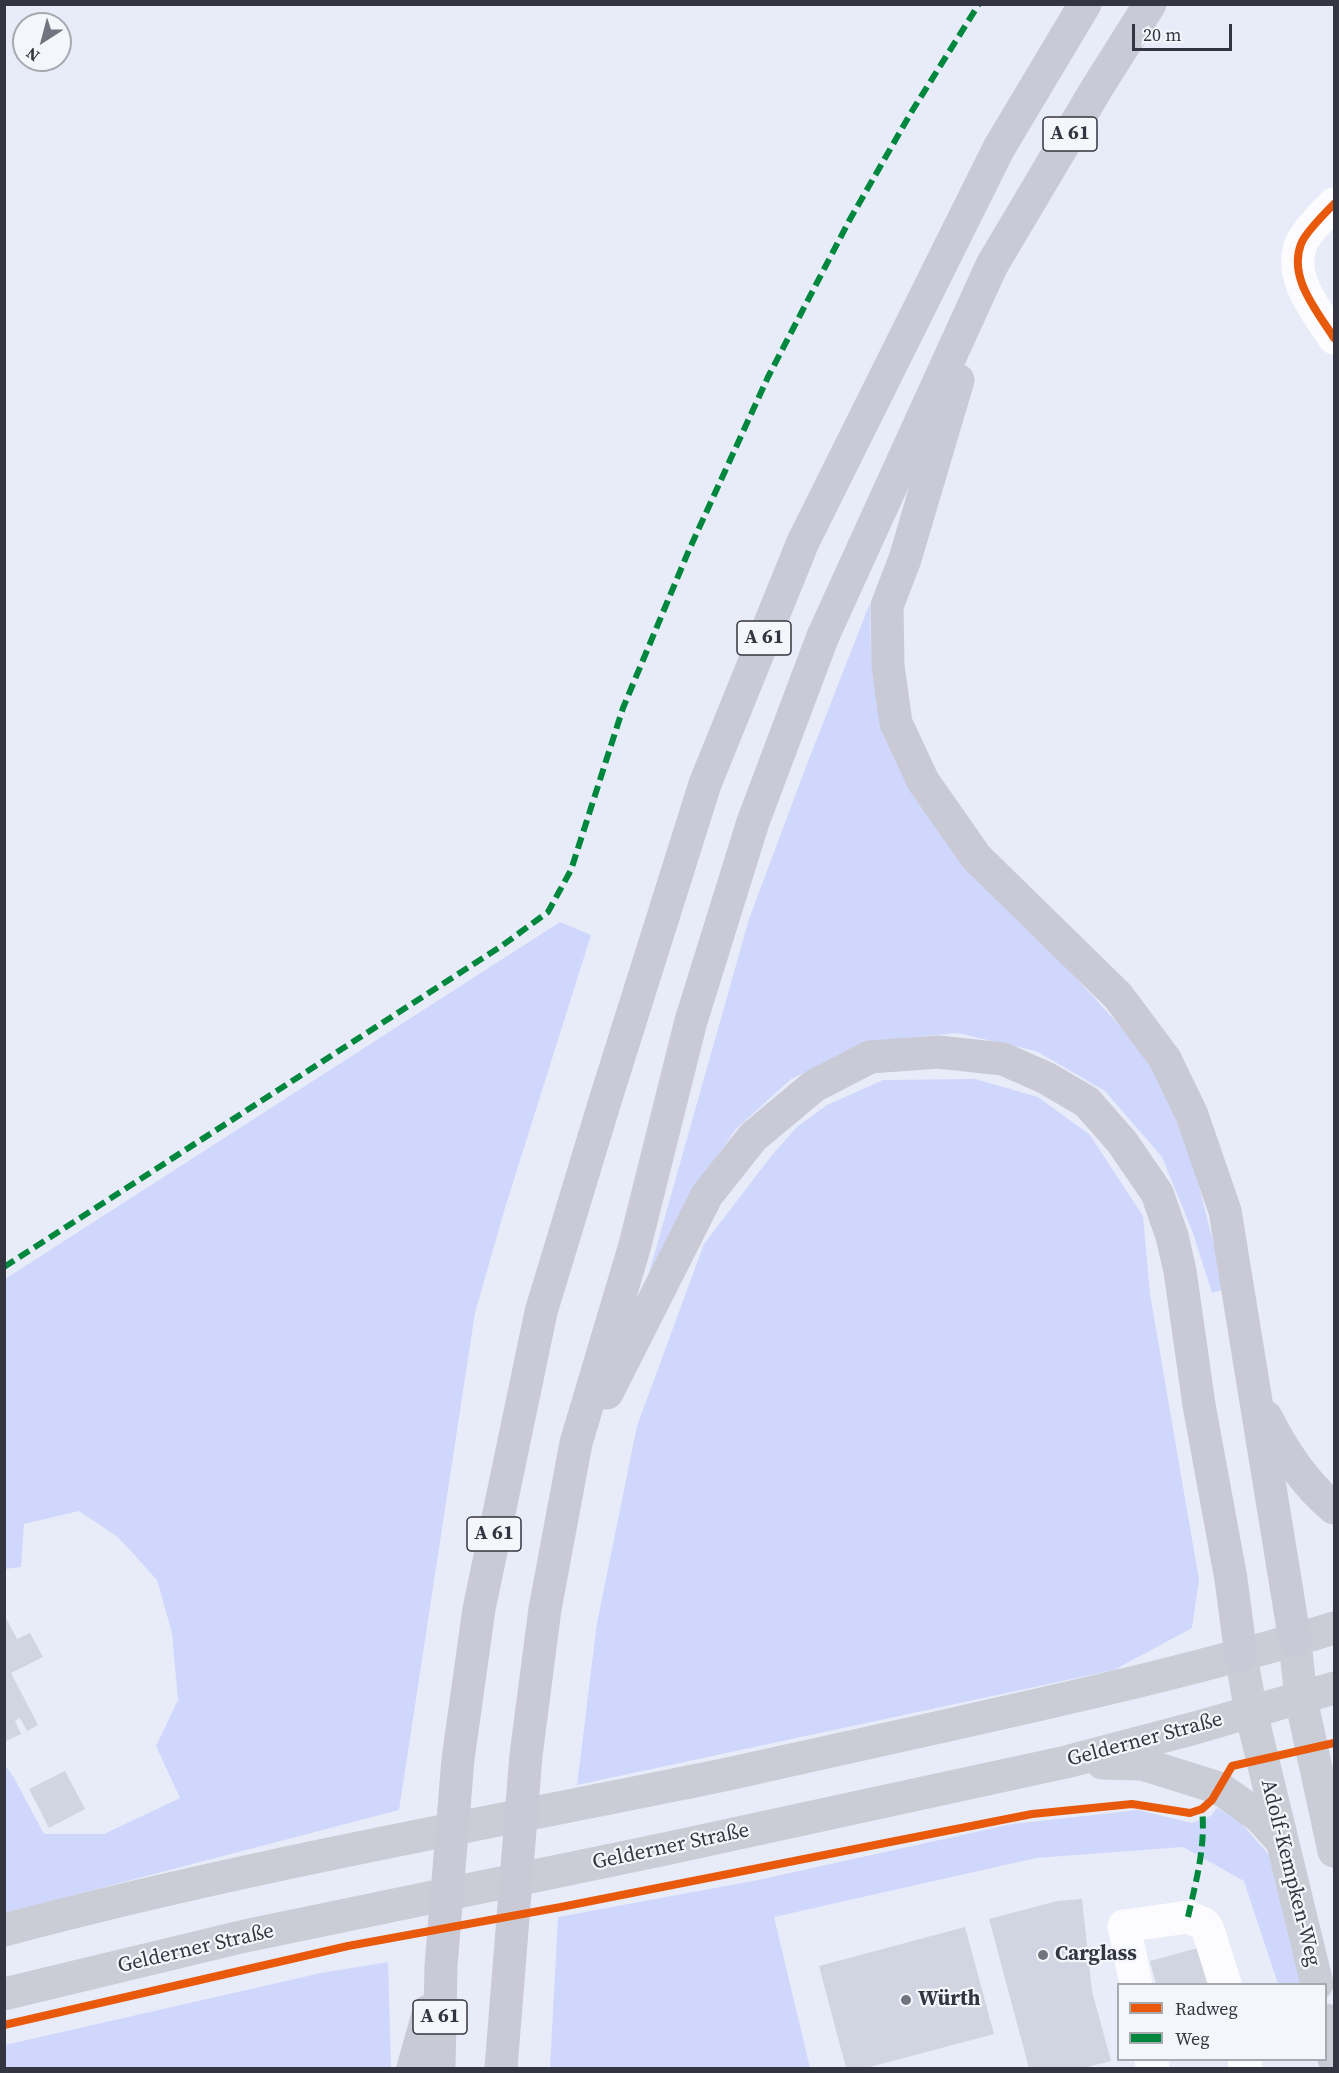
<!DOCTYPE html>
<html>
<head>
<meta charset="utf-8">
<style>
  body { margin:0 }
  #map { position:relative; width:1339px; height:2073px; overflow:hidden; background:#e8ecf8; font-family:"Source Serif 4",serif }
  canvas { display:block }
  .frame { position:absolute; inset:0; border:6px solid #333540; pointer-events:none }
  .legend { position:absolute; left:1117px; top:1983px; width:210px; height:78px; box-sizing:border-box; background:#f4f6fb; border:2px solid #a7a9b0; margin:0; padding:8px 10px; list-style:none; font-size:18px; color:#333540 }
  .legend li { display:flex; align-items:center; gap:12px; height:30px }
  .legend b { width:30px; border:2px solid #a7a9b0 }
  .north { position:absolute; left:12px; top:12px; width:60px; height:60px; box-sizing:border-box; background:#f4f6fb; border:2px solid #a7a9b0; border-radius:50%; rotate:216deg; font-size:16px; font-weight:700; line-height:24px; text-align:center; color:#333540 }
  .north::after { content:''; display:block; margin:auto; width:21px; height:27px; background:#727580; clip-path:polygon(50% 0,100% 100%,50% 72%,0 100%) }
  .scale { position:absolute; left:1132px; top:24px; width:100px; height:27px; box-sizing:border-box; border:3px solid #333540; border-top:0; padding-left:8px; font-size:18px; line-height:21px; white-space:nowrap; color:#333540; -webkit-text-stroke:4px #f4f6fb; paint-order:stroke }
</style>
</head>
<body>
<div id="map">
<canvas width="1339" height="2073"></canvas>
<div class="frame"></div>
<ul class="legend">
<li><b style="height:8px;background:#e8590c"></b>Radweg</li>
<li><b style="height:8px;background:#00873e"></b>Weg</li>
</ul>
<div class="north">N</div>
<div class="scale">20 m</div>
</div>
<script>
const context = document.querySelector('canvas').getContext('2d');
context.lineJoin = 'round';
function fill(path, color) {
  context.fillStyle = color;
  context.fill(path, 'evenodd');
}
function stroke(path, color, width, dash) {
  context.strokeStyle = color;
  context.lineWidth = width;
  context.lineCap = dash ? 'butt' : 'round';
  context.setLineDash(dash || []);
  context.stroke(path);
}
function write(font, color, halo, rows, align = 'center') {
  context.font = font + ' "Source Serif 4",serif';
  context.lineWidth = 4.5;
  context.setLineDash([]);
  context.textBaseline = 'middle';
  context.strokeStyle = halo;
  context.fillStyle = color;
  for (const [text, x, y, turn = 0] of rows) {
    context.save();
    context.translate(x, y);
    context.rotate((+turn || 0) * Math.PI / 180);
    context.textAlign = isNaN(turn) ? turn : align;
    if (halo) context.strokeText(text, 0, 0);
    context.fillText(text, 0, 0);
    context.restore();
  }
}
const green = new Path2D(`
  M 870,603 L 871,651 L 880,717 L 1068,969 L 1130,1037 L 1179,1107 L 1225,1289 L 1212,1293 L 1193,1233 L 1162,1157 L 1105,1091 L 1036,1051 L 957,1033 L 915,1037 L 856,1049 L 791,1079 L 735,1130 L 686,1203 L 644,1291 L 749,919 L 807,764 Z
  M 560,922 L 591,935 L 505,1208 L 475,1313 L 399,1810 L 5,1913 L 4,1764 L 13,1776 L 44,1834 L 104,1834 L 180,1798 L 156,1746 L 178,1700 L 172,1633 L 157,1580 L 118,1537 L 79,1511 L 24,1524 L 21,1567 L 5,1569 L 5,1279 Z
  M 975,1079 L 1038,1097 L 1090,1135 L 1143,1216 L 1150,1294 L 1199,1580 L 1192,1628 L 1114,1670 L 577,1785 L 597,1623 L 637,1426 L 704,1244 L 772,1155 L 797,1127 L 827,1105 L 883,1080 Z
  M 1217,1808 L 1241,1823 L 1270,1856 L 1304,1984 L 1278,1984 L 1244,1881 L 1183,1847 L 1036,1858 L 774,1917 L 810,2068 L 550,2068 L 558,1917 L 758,1880 L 1012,1824 L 1138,1810 L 1192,1823 L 1211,1816 Z
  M 388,1962 L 391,2068 L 5,2068 L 5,2045 L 321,1973 Z`);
const building = new Path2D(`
  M 4,1614 L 17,1639 L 30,1633 L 43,1657 L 11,1673 L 38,1725 L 27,1731 L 20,1718 L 15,1721 L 21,1734 L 4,1742 Z
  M 65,1771 L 85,1809 L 49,1828 L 29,1789 Z
  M 1082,1899 L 1092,1991 L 1111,2061 L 1083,2068 L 1029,2068 L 989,1919 L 1057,1901 Z
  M 965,1927 L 994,2034 L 866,2068 L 846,2068 L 819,1966 Z
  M 1201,1947 L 1211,1984 L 1156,1984 L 1150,1961 Z`);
const minor = new Path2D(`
  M 1334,204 C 1326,212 1305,233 1301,244 C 1288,278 1317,311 1334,338
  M 1136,1984 L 1124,1926 L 1188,1917 L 1204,1924 L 1208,1930 L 1225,1984
  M 1151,2060 L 1153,2068
  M 1244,2060 L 1246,2068`);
const major = new Path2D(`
  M 1295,1641 L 1301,1699 L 1334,1851
  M 1241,1656 L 1251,1712 L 1317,1984
  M 1102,1763 L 1142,1764 L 1219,1788 L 1260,1817 L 1281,1840
  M 4,1930 C 243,1866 486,1824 728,1774 C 802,1758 875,1741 949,1725 C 1078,1696 1208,1667 1334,1628
  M 4,1994 L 245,1936 L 665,1849 L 1066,1762 L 1195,1728 L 1334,1688
  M 1326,2020 L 1334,2059`);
const highway = new Path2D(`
  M 958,380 L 905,559 L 887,606 L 888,666 L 896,723 L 923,781 L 976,857 L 1118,996 L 1165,1059 L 1192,1115 L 1225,1211 L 1295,1641
  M 607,1393 L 707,1195 L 753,1137 L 814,1086 L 870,1057 L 938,1052 L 1003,1059 L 1046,1078 L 1087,1102 L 1122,1142 L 1157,1193 L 1172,1236 L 1180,1271 L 1199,1405 L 1231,1579 L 1241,1656
  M 1266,1417 C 1283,1451 1305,1484 1334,1508
  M 413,2068 L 429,2011
  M 439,2068 L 441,1966 L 458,1759 L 479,1609 L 541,1312 L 605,1101 L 705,784 L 803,542 L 999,148 L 1085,4
  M 501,2068 L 526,1755 L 545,1609 L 576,1443 L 635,1245 L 691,1021 L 753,822 L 823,636 L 992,265 L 1097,88 L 1150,4`);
const quiet = new Path2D(`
  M 4,1267 L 503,945 L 548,912 L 571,870 L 623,708 L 689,550 L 768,377 L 849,221 L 912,111 L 979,4
  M 1188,1917 C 1196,1881 1206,1846 1202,1809`);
const cycleway = new Path2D(`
  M 1334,204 C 1326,212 1305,233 1301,244 C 1288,278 1317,311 1334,338
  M 4,2025 L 348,1946 L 561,1907 L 1032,1814 L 1132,1804 L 1190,1813 L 1202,1809 L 1212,1800 L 1232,1766 L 1334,1743`);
const markers = [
  [1043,1955,6,"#727580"],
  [906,2000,6,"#727580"]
];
const shields = [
  [1070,134,54],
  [764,638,54],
  [494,1534,54],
  [440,2017,54]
];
const shieldNames = [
  ["A 61",1070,134],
  ["A 61",764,638],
  ["A 61",494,1534],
  ["A 61",440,2017]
];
const streetNames = [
  ["Gelderner Straße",1145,1740,-15],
  ["Gelderner Straße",671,1847,-12],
  ["Adolf-Kempken-Weg",1290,1873,76],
  ["Gelderner Straße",196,1949,-13]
];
const poiNames = [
  ["Carglass",1055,1955],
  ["Würth",918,2000]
];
fill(green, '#cfd8fc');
fill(building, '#d1d5e1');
stroke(minor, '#fcfcfe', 33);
stroke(major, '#cacdd5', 33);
stroke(highway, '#c9cad5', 33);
stroke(quiet, '#00873e', 6, [12, 6]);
stroke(cycleway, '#e8590c', 8);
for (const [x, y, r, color] of markers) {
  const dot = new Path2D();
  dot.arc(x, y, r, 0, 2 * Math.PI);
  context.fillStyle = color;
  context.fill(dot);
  stroke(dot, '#f4f6fb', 2);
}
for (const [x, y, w] of shields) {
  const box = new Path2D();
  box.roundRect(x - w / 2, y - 17, w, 34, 4.5);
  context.fillStyle = '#f4f6fb';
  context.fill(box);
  stroke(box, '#333540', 1.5);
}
write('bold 20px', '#333540', null, shieldNames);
write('21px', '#333540', '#f4f6fb', streetNames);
write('bold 21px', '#333540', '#f4f6fb', poiNames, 'left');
</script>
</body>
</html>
